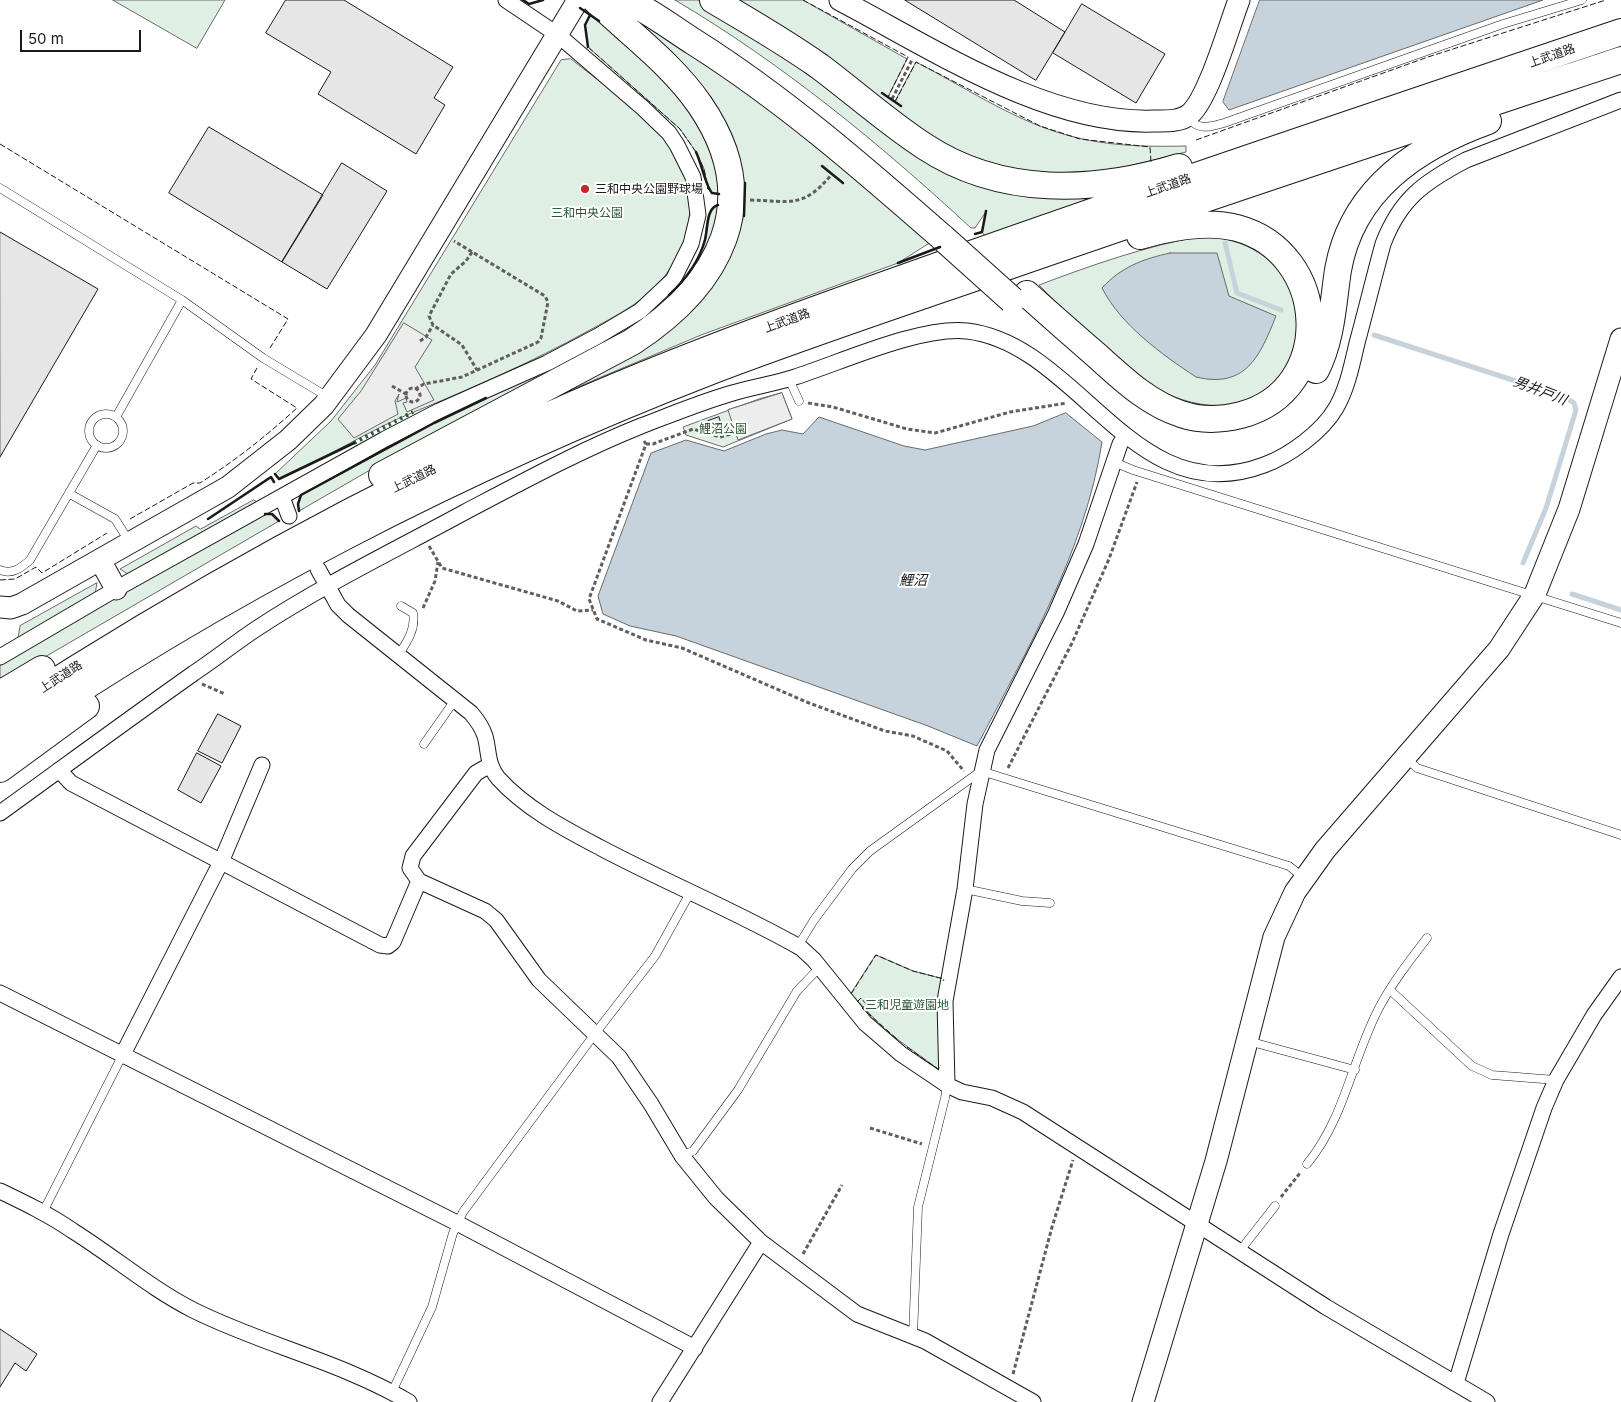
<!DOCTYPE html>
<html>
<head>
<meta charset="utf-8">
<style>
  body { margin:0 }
  #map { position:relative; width:1621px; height:1402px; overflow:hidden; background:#fff; font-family:Inter,sans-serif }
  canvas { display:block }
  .scale { position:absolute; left:20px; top:30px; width:121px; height:22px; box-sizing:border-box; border:2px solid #1a1a1a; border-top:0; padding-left:6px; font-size:15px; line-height:18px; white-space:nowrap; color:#1a1a1a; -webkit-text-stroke:4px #fff; paint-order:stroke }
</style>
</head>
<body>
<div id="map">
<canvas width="1621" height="1402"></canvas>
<div class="scale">50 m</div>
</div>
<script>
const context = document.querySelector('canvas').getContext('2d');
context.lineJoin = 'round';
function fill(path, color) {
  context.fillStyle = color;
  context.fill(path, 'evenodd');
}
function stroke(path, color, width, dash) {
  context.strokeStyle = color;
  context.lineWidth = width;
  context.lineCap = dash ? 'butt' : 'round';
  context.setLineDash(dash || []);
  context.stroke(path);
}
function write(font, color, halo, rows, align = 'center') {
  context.font = font + ' Inter,"Noto Sans JP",sans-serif';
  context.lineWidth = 4;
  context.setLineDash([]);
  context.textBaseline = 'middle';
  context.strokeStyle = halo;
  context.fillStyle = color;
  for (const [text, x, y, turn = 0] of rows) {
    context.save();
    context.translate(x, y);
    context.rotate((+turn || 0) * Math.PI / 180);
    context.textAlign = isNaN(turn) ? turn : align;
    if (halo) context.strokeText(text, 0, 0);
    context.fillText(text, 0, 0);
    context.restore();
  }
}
const green = new Path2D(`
  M 113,0 L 225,0 L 197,48 Z
  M 675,0 L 698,0 L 727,15 L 906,142 L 1105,195 L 985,236 L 982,232 L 985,213 L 975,228 L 971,228 C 879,143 783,64 675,0 Z
  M 737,0 L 803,0 L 907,59 L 888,97 L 895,101 L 916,62 C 961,85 1012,119 1060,133 C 1101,146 1143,147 1186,146 L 1186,152 L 1093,175 L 1011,171 L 946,147 Z
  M 626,12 L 770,108 L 931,242 L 898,263 L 701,335 L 547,400 L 655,336 L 741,187 Z
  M 590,15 L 626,41 L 651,63 L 696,119 L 717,167 L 719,194 L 712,193 L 708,189 L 704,169 L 696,152 L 680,129 L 588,47 L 585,25 Z
  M 571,59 C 607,88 666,126 683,170 C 696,206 690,243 667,273 C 647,301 617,315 588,331 C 532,362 473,388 414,412 C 367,431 325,459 279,479 L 275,474 L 331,421 L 375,365 L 561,60 Z
  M 718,205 L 715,228 L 689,279 L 641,322 L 436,432 L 299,511 L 298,504 L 301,495 C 346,471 389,445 434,423 C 507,387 582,356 649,311 C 674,296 697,269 704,241 C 707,230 705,208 718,205 Z
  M 1202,236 C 1351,243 1313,452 1172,396 C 1122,377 1077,323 1039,285 C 1092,265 1146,246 1202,236 Z
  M 782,393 L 792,419 L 723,447 L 686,435 L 683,427 L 759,399 Z
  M 254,500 L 257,502 L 128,574 L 120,569 L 196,526 L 200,529 Z
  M 268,513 L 272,514 L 279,521 L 0,683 L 0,665 L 124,591 Z
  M 97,583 L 95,594 L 18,638 L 20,626 Z
  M 876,955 L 913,971 L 944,979 L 941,1066 L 938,1069 L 886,1031 L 851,994 Z`);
const parking = new Path2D(`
  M 404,323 L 432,340 L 415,367 L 434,400 L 407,412 L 403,403 L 407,402 L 406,398 L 397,402 L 399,394 L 395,401 L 398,414 L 354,438 L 338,419 L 361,391 Z
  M 782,393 L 792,419 L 738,440 L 728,410 Z`);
const water = new Path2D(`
  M 1260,0 L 1543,0 L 1229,110 L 1223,102 Z
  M 1170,253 L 1217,253 L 1229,296 L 1276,316 C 1260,356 1246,389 1196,377 C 1161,354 1121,325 1102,288 C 1121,267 1143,259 1170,253 Z
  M 1066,413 L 1102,442 C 1085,551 1027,650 977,746 L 928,726 L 676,636 L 630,626 L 603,614 L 598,596 L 651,453 L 686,440 L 724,451 L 766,434 L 782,430 L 803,434 L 819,417 L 904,446 L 925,450 L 1033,426 Z`);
const stream = new Path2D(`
  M 1225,243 L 1237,293 L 1281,310
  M 1374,335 L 1565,397 L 1574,403 L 1576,410 L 1546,508 L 1523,563
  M 1572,594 L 1621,610`);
const building = new Path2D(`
  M 286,0 L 344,0 L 453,67 L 434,98 L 445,105 L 416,154 L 318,94 L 331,72 L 266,33 Z
  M 905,0 L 1014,0 L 1065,32 L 1036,80 Z
  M 1082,4 L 1165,54 L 1136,103 L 1053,53 Z
  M 209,127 L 323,195 L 282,262 L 169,193 Z
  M 342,163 L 387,191 L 327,289 L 282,262 Z
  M 0,232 L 98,289 L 0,457 Z
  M 719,417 L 721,424 L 710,428 L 708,421 Z
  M 218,714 L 241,726 L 222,763 L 198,751 Z
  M 197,753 L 221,766 L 201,803 L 178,790 Z
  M 0,1329 L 37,1354 L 26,1371 L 15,1363 L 0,1387 Z`);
const path = new Path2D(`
  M 892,99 L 912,60
  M 750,200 C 791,201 803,209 832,174
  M 472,252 L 466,261 L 451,274 L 429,316 L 433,325 L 462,345 L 477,370
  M 420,341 L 426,337 L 433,325
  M 392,386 L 406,394
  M406 395a7 7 0 1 1 14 0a7 7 0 1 1-14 0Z
  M 415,389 L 424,384 L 462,377 L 538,342 L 541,338 L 548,302 L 545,296 L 454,241
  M 808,403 L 833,407 L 907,429 L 935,433 L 1010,412 L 1067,403
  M 644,441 L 646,444 L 589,599 L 597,619 L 646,640 L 682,648 L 809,703 L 885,731 L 913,736 L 947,751 L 964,771
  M 646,444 L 653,444 L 693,429 L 720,437 L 735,433
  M 429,546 L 442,568 L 558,601 L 577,611 L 593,610
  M 423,608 L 435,581 L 438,562
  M 202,684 L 225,694
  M 1008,768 L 1072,643 L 1109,559 L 1137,482
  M 870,1128 L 922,1144
  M 1281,1197 L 1300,1173
  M 803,1254 L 842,1185
  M 1013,1374 L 1052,1227 L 1073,1160`);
const lane = new Path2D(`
  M 1189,118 C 1198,131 1210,127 1224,123 L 1503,24 L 1582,0
  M 0,188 L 182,300 L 263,358 L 328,397
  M 789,379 L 799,401
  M89 431a17 17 0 1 1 34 0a17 17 0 1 1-34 0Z
  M 116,417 L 182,300
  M 1114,462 L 1133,470 L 1621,623
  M 70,494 L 115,519 L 129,541
  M 0,570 C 12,575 21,568 30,560 L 97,445
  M 399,654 C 407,642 416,629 413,613 L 401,606
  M 424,744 L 450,707 L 458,701
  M 1406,758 L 1417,768 L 1621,835
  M 965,889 L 1022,901 L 1050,903
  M 798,946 L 814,920 L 852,869 L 870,851 L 981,771 L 1289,866 L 1304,878
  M 1390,990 L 1472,1066 L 1492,1075 L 1556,1080
  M 1248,1041 L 1355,1070
  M 682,1156 L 693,1151 L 738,1090 L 797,991 L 820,967
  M 1307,1164 C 1345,1118 1352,1059 1379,1008 C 1392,983 1410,960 1427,938
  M 43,1212 L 122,1056
  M 1239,1252 L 1275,1206
  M 913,1336 L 918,1207 L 945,1098 L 947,1085
  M 392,1392 L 432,1307 L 453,1233 L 463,1212 L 594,1035 L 655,956 L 690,893`);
const street = new Path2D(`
  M 282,497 L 289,516
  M 318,569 L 338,605 L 348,615 L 471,713 C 477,720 482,727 485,736 C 489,750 487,765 498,778 C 526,809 565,829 601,848 C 667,883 736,911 801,948 L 814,960 L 865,1023 L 901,1054 L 947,1085 L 962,1092 L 992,1098 L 1023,1112 L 1326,1307 L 1487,1402
  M 0,657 L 116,589 L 385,439 L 439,411 L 547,363 L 598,336 L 640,311 L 673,280 L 691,244 L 698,215 L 693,177 L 677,145 L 669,133 L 643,108 L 558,35 L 506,0
  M 490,765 L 476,773 L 413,856 L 410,868 L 419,881 L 485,911 L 496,920 L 539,980 L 619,1057 L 651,1104 L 682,1156 L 716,1198 L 761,1242 L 857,1314 L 925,1341 L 1033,1402
  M 59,770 L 71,783 L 380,945 L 388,946 L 393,942 L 419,881
  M 0,813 C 65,766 129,719 194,673 C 215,659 235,643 256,629 C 323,585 395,550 465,512 C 522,482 581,450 641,426 C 670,415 699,403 729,394 C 751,387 774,384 795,377 C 842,362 920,326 967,331 C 1079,344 1134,514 1264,465 C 1289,456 1322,432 1336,408 C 1347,389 1352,365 1357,343 C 1366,310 1374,277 1383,244 C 1400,199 1424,182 1466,160 L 1621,100
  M 0,993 L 457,1223 L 695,1348
  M 122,1056 L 221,862 L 262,765
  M 947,1085 L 945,1001 L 965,889 L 975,804 L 987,750 L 1056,613 L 1086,544 L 1120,444 L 1125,436
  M 0,1191 C 25,1203 50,1215 73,1231 C 113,1256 150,1288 193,1310 C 263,1345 342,1362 409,1402
  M 1456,1383 L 1501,1234 L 1544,1108 L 1556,1080 L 1594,1015 L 1621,977
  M 660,1402 L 761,1242`);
const secondary = new Path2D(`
  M 840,0 C 932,48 1047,125 1154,121 C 1166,121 1180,122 1190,114 C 1209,97 1229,26 1239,0
  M 100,560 L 116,589
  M 0,607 L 11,608 L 22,604 L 228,487 L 288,440 L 324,405 L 376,335 L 575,5
  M 1143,1402 L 1216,1161 L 1274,937 L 1295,892 L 1325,850 L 1499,649 L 1535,594 L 1569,509 L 1621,339`);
const highway = new Path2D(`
  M 626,0 C 650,11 672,28 694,42 C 784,99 863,168 943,238
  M 713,0 C 749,21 785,42 819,66 C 854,92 887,122 924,146 C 1001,197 1094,193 1179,167
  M 1027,294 C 1049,314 1072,334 1095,354 C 1121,377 1147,403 1181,414 C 1201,421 1221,420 1241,415 C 1336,390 1330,253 1237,228 C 1206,220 1171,227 1140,236
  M 1316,370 C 1332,339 1333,303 1338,270 C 1352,190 1416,147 1488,121
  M 382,475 L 632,342 C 720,285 766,201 700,105 C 672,64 630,34 595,0
  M 0,694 L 42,669
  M 0,717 C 177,602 359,500 552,414 C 689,353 832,303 974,253 C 1189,177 1405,105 1621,32
  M 0,743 C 219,592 466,466 714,370 C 819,330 926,295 1032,258 C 1228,190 1425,125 1621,60
  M 0,769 L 86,706`);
const highwayBridge = new Path2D(`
  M 943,238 L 1012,300`);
const hedge = new Path2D(`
  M 354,443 L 413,412`);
const fence = new Path2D(`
  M 803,0 L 908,57 L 888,97
  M 590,15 L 585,25 L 588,47 L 680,129 L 696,152 L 704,169 L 708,189 L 712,193 L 719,194
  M 895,102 L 916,62 L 1040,126 L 1080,139 L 1150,147 L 1151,162
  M 1196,140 L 1428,57 L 1606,0
  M 0,144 L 288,319 L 270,348
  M 130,519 L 193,483 L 200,483 C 236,460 265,437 297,408 L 251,379 L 257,368
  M 0,580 L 15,579 L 36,567 L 42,573 L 107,533
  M 851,994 L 876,955 L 913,971 L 944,979 L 943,981
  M 857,1002 L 861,998 L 866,1004 L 862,1008 L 897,1039
  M 907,1047 L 938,1069 L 941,1065`);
const wall = new Path2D(`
  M 523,0 L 529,4 L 543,0
  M 580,8 L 599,21
  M 588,47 L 585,25 L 590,15
  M 882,93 L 901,106
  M 696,152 C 701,162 706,187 712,193 L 719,194
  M 822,166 L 843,183
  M 744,216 L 745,183
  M 975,234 L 982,232 L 986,211
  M 898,263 L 940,247
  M 669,295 C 685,280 699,262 705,240 C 708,229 706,208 718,205
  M 275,474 L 279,479 L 354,443
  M 299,511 L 298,504 L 301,495 L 434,423 L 486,398
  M 265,514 L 272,514 L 279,521
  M 208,519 L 271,477 L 274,482`);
const markers = [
  [585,189,5,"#c62828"]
];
const streetNames = [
  ["上武道路",1552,56,-19],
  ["上武道路",1168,186,-19],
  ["上武道路",787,321,-20],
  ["上武道路",414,479,-26],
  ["上武道路",61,677,-33]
];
const poiNames = [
  ["三和中央公園野球場",595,189]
];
const parkNames = [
  ["三和中央公園",587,213],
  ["鯉沼公園",723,429],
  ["三和児童遊園地",907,1005]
];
const waterNames = [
  ["男井戸川",1540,391,21],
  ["鯉沼",913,581]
];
fill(green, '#e0efe3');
stroke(green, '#6a6a6a', 1);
fill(parking, '#ededed');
stroke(parking, '#6a6a6a', 1);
fill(water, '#c6d2dc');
stroke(water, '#6a6a6a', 1);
stroke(stream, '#c6d2dc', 5);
fill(building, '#e6e6e6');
stroke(building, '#1a1a1a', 1);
stroke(lane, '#1a1a1a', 9);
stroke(street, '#1a1a1a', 17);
stroke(secondary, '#1a1a1a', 23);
stroke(highway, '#1a1a1a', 28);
stroke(path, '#5f5f5f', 3, [4, 2.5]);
stroke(lane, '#fff', 8);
stroke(street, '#fff', 15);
stroke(secondary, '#fff', 21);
stroke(highway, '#fff', 26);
stroke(highwayBridge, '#1a1a1a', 28, []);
stroke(highwayBridge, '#fff', 26);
stroke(hedge, '#2b5a34', 4, [2.5, 4]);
stroke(fence, '#1a1a1a', 1, [6, 2.5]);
stroke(wall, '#1a1a1a', 2.5);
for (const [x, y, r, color] of markers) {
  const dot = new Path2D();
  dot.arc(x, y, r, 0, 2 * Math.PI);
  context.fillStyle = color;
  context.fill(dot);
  stroke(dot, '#fff', 2);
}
write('12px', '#1a1a1a', '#fff', streetNames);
write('12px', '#1a1a1a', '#fff', poiNames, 'left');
write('12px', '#2b5a34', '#fff', parkNames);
write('italic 14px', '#1a1a1a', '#fff', waterNames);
</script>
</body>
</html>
